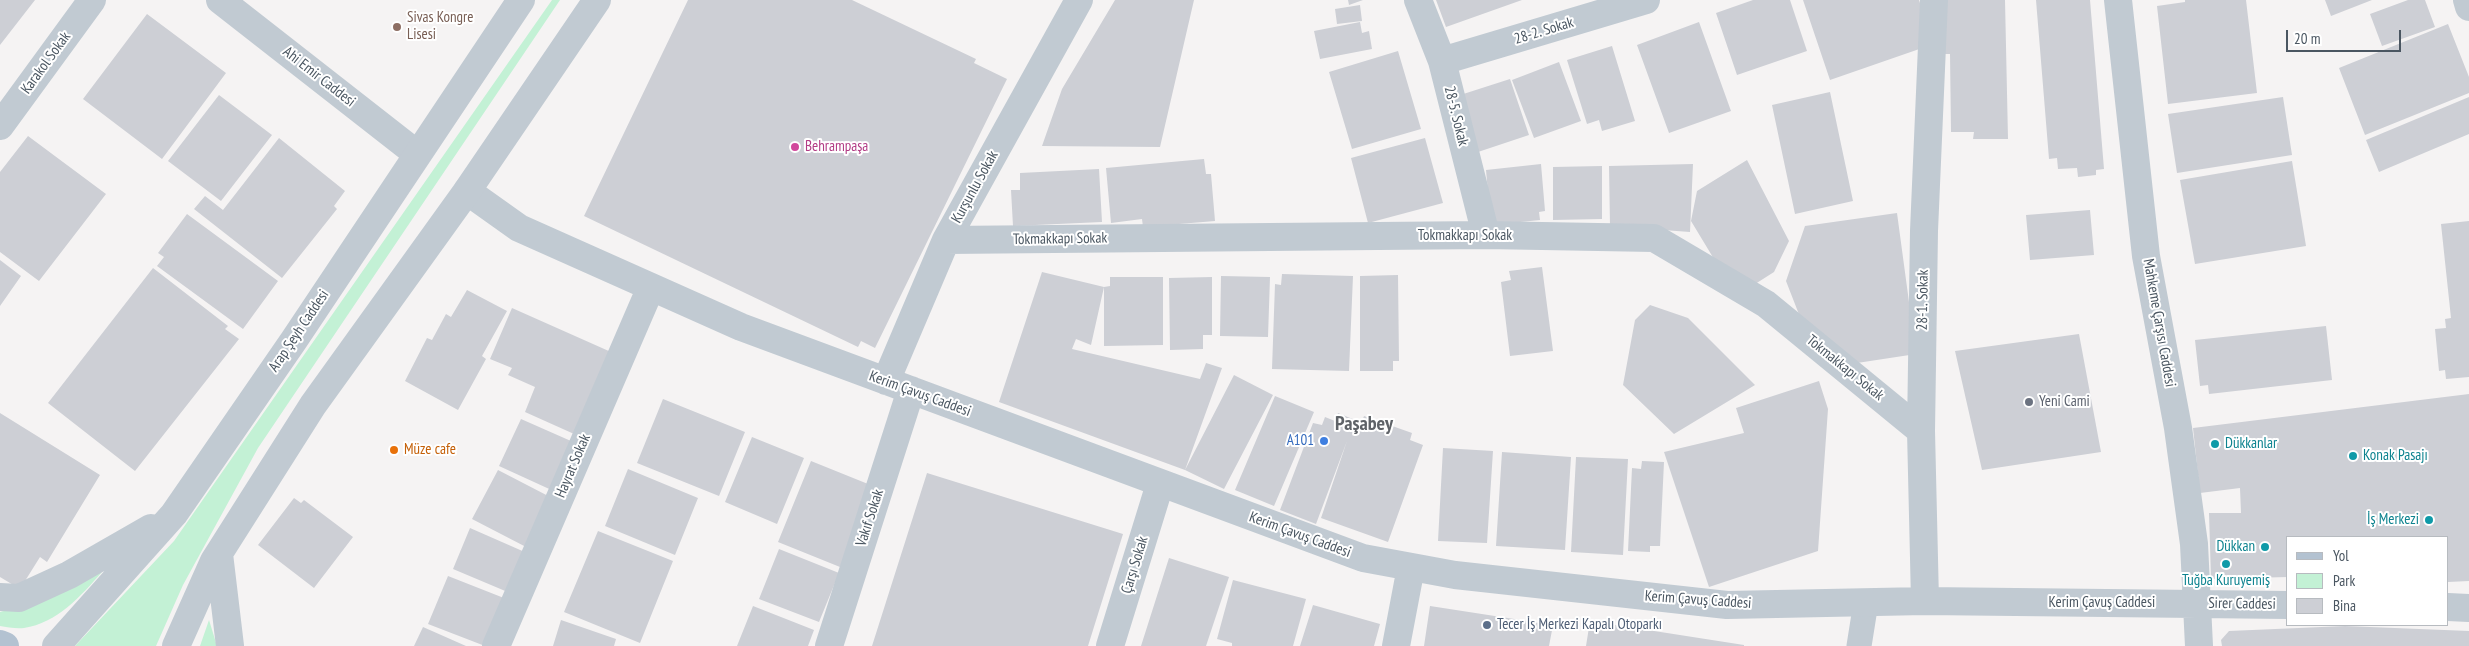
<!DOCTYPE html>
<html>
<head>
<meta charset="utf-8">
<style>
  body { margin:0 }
  #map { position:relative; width:2469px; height:646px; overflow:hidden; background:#f5f3f3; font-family:"PT Sans Narrow",sans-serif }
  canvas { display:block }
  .legend { position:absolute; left:2286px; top:536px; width:162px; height:90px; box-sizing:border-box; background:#fff; border:1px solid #b7bbc0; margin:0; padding:6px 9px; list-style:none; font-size:15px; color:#4a5661 }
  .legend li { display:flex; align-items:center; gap:10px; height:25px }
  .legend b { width:25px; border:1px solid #b7bbc0 }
  .scale { position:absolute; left:2286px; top:30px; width:115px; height:22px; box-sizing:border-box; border:2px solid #4a5661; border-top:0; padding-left:6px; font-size:15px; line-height:18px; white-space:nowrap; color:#4a5661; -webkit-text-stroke:4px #fff; paint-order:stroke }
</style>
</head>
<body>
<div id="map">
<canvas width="2469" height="646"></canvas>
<ul class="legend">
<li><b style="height:6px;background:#b3c2d1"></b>Yol</li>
<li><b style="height:14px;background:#c3f1d5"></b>Park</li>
<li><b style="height:14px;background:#cdcfd5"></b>Bina</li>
</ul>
<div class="scale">20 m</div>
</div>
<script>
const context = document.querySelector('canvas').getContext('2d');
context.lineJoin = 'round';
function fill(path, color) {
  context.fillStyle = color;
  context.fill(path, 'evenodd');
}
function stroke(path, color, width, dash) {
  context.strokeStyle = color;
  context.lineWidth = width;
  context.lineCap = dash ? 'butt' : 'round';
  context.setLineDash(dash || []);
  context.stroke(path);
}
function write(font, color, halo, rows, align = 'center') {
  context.font = font + ' "PT Sans Narrow",sans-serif';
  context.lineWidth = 4;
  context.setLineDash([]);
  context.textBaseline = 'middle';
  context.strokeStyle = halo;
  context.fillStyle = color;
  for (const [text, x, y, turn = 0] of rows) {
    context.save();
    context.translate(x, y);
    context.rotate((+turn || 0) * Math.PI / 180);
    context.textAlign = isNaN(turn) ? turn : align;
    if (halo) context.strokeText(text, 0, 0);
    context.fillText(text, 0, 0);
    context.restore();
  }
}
const green = new Path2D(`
  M 552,0 L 560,0 L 258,448 L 183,585 L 156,646 L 75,646 L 174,541 Z
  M 102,572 C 81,596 57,623 24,628 C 16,629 7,627 0,626 L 0,612 L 35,602 Z
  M 209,620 L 217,646 L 200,646 Z`);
const building = new Path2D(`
  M 0,0 L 35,0 L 0,45 Z
  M 688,0 L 852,0 L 976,59 L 974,63 L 1007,79 L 875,348 L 861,341 L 858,347 L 584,216 Z
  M 1115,0 L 1194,0 L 1160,147 L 1042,146 L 1062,89 Z
  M 1348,0 L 1363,0 L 1349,5 Z
  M 1436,0 L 1522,0 L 1446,27 Z
  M 1753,0 L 1790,0 L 1807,51 L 1737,75 L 1716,13 Z
  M 1803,0 L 1919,0 L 1926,21 L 1928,46 L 1830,80 Z
  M 1941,0 L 2005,0 L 2008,139 L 1973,139 L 1974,132 L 1951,132 L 1950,54 L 1942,54 Z
  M 2036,0 L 2090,0 L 2104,169 L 2096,170 L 2096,175 L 2078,177 L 2077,168 L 2058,169 L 2057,158 L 2049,159 Z
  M 2185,0 L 2246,0 L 2257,93 L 2168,104 L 2157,6 L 2185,2 Z
  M 2325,0 L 2372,0 L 2331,16 Z
  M 2408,0 L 2425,0 L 2435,27 L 2382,46 L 2370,14 Z
  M 1360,5 L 1362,21 L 1337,24 L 1335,9 Z
  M 147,14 L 226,73 L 162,159 L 83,99 Z
  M 1360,22 L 1362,33 L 1369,31 L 1372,49 L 1320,59 L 1314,31 Z
  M 1699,22 L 1731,111 L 1669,133 L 1637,45 Z
  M 2448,24 L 2469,77 L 2469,93 L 2365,135 L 2339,68 Z
  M 1612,46 L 1635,121 L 1602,131 L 1599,120 L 1587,124 L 1567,60 Z
  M 1398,51 L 1421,129 L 1352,149 L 1329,72 Z
  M 1559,62 L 1581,121 L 1534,138 L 1512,80 Z
  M 1510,79 L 1529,135 L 1472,154 L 1454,97 Z
  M 1830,92 L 1853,201 L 1795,214 L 1772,105 Z
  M 219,95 L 272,135 L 221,201 L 168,161 Z
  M 2283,97 L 2292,155 L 2177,173 L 2168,114 Z
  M 2469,97 L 2469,134 L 2379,172 L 2366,140 Z
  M 28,136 L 106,194 L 39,281 L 0,252 L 0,172 Z
  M 279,138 L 345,191 L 334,206 L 337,209 L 282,278 L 194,209 L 205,196 L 223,210 Z
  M 1425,138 L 1443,203 L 1368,223 L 1351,158 Z
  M 1204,159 L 1206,174 L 1211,174 L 1215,221 L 1143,227 L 1142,219 L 1111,223 L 1106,168 Z
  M 1747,160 L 1789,241 L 1774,272 L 1752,286 L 1717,264 L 1691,221 L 1697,191 Z
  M 2292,161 L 2306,246 L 2195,264 L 2180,180 Z
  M 1541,164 L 1545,211 L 1539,212 L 1540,220 L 1491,225 L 1486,170 Z
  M 1693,164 L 1690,232 L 1610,226 L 1609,166 Z
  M 1602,166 L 1602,219 L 1553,220 L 1553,167 Z
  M 1099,169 L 1102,222 L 1013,226 L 1011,190 L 1020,190 L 1020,173 Z
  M 2090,210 L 2094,255 L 2030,260 L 2026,215 Z
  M 1897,213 L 1916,354 L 1857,363 L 1800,317 L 1786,281 L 1805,226 Z
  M 187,214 L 278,281 L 243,329 L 157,266 L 164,257 L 158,253 Z
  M 2469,221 L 2469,377 L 2446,379 L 2445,370 L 2439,371 L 2435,329 L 2446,328 L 2445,319 L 2451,318 L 2441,224 Z
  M 0,260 L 21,276 L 0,306 Z
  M 1542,267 L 1553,351 L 1510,356 L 1501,282 L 1511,280 L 1509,271 Z
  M 153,268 L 228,326 L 225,329 L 239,339 L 135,471 L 48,403 Z
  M 1042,272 L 1104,287 L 1110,286 L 1110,277 L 1163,277 L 1163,345 L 1104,346 L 1104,287 L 1091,345 L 1076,339 L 1072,349 L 1200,379 L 1206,363 L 1222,368 L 1185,470 L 999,402 Z
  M 1282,274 L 1353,276 L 1349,371 L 1272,369 L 1275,284 L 1281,285 Z
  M 1398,275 L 1399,361 L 1393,361 L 1393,371 L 1360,371 L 1360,276 Z
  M 1221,276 L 1270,277 L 1268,337 L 1220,336 Z
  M 1212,277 L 1212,335 L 1203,335 L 1203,349 L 1170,350 L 1169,278 Z
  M 467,290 L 507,311 L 482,356 L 486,359 L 458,410 L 405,381 L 427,338 L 432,340 L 446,314 L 451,317 Z
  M 1650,305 L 1688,318 L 1755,385 L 1674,434 L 1623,385 L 1635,320 Z
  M 512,308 L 620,356 L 583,438 L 525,412 L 535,387 L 508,375 L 512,368 L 490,359 Z
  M 2326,326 L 2332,380 L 2209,394 L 2208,385 L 2200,386 L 2195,340 Z
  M 2079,334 L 2101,452 L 1982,470 L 1955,351 Z
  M 1234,375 L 1273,395 L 1224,489 L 1185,470 Z
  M 1819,381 L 1828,409 L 1818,551 L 1709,587 L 1664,452 L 1744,433 L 1736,408 Z
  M 2469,394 L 2469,581 L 2448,582 L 2448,537 L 2288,537 L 2288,577 L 2211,579 L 2209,513 L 2241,513 L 2240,488 L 2200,493 L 2193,428 Z
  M 1275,396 L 1314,412 L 1274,506 L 1235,490 Z
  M 663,399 L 745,432 L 719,496 L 637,463 Z
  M 0,413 L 100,475 L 47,562 L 40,557 L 20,589 L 0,577 Z
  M 1338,413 L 1355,420 L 1352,428 L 1359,430 L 1364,416 L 1412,433 L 1410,440 L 1423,445 L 1388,542 L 1321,518 L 1347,441 L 1316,524 L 1280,510 L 1313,423 L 1322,425 L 1325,417 L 1335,421 Z
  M 521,419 L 580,445 L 558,493 L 499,466 Z
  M 752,437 L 804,458 L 777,524 L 725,502 Z
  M 1443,448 L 1493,451 L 1487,543 L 1438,541 Z
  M 1502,452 L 1571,457 L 1565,550 L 1496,546 Z
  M 1576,457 L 1628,459 L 1623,555 L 1571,552 Z
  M 811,461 L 873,486 L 840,567 L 778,542 Z
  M 1642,461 L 1664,462 L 1660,546 L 1650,546 L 1650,552 L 1628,551 L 1632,468 L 1641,469 Z
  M 628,469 L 698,498 L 675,555 L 605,526 Z
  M 498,470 L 554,499 L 528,548 L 472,519 Z
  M 927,473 L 1123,534 L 1088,646 L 872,646 Z
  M 294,498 L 301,503 L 304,500 L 353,537 L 314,588 L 258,545 Z
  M 470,528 L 527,553 L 510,593 L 453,569 Z
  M 598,531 L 673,561 L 640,643 L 564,612 Z
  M 779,549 L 839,573 L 819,622 L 759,599 Z
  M 1169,558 L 1229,577 L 1206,646 L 1141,646 Z
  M 448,576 L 509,600 L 485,646 L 428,624 Z
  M 1233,580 L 1306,599 L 1293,646 L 1232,646 L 1232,643 L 1217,639 Z
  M 1313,605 L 1380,624 L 1374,646 L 1300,646 Z
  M 753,606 L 814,630 L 808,646 L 737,646 Z
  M 1430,606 L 1553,625 L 1549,646 L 1424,646 Z
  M 561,620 L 616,639 L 614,646 L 553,646 Z
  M 1590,621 L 1744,645 L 1744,646 L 1586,646 Z
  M 2345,626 L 2469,631 L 2469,646 L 2222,646 L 2221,640 L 2229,631 Z
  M 423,627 L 466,646 L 414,646 Z`);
const pedestrian = new Path2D(`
  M 1859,646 L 1866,602`);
const minor = new Path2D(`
  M 220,0 L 417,154
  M 1418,0 L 1442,61 L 1486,235
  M 2118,0 L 2146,256 L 2178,428 L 2194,544 L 2199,646
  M 2467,0 L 2469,7
  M 1442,61 L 1646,0
  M 0,126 L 92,0
  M 467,191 L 519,228 L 741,327 L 1363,558 L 1455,575 L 1727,605 L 1925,601 L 2288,605
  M 946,240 L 1486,235 L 1654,238 L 1766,304 L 1921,431
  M 886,381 L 946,240 L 1079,0
  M 1925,601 L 1921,431 L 1924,231 L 1934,0
  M 2448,607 L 2469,608
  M 496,646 L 651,287
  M 829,646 L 911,390
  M 1110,646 L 1160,484
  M 1396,646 L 1411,567`);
const tertiary = new Path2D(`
  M 219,554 L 230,646
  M 0,597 L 19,598 L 69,575 L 151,528
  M 56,646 L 174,514 L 294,340 L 521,0
  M 176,646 L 214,561 L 313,405 L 467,191 L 597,0`);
const primary = new Path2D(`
  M 0,644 L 5,646`);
const markers = [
  [397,27,5,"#8d6e63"],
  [795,147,5,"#d1479c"],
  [2029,402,5,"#6b7280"],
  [1324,441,5,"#3f7fe0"],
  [2215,444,5,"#0f9aa8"],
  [394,450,5,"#e8710a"],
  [2353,456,5,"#0f9aa8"],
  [2429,520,5,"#0f9aa8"],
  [2265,547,5,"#0f9aa8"],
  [2226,564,5,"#0f9aa8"],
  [1487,625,5,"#5c6f8a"]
];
const educationNames = [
  ["Sivas Kongre",407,18],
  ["Lisesi",407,35]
];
const streetNames = [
  ["28-2. Sokak",1544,31,-17],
  ["Karakol Sokak",46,63,-54],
  ["Ahi Emir Caddesi",319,77,38],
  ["28-5. Sokak",1456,116,76],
  ["Kurşunlu Sokak",975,187,-61],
  ["Tokmakkapı Sokak",1465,236],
  ["Tokmakkapı Sokak",1060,239,-1],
  ["28-1. Sokak",1923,300,-89],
  ["Mahkeme Çarşısı Caddesi",2159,323,80],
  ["Arap Şeyh Caddesi",299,331,-56],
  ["Tokmakkapı Sokak",1845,368,39],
  ["Kerim Çavuş Caddesi",920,394,20],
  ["Hayrat Sokak",573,466,-67],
  ["Vakıf Sokak",870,518,-72],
  ["Kerim Çavuş Caddesi",1300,535,20],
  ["Çarşı Sokak",1135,565,-73],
  ["Kerim Çavuş Caddesi",1698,600,4],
  ["Kerim Çavuş Caddesi",2102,603],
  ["Sirer Caddesi",2242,604,1]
];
const hotelNames = [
  ["Behrampaşa",805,147]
];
const worshipNames = [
  ["Yeni Cami",2039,402]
];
const shopNames = [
  ["A101",1314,441]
];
const cultureNames = [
  ["Dükkanlar",2225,444],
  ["Konak Pasajı",2363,456],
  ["İş Merkezi",2419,520,"right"],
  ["Dükkan",2255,547,"right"],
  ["Tuğba Kuruyemiş",2226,581,"center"]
];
const foodNames = [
  ["Müze cafe",404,450]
];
const serviceNames = [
  ["Tecer İş Merkezi Kapalı Otoparkı",1497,625]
];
const districtNames = [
  ["Paşabey",1364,424]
];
fill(green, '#c3f1d5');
fill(building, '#cdcfd5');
stroke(pedestrian, '#c1cad2', 25);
stroke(minor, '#c1cad2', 28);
stroke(tertiary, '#c1cad2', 28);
stroke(primary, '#b3c2d1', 28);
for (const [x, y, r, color] of markers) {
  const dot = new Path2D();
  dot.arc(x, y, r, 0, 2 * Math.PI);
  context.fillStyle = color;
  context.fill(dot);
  stroke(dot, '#fff', 2);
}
write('15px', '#785e54', '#fff', educationNames, 'left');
write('15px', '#4a5661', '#fff', streetNames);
write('15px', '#b23c85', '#fff', hotelNames, 'left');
write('15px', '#5b616d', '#fff', worshipNames, 'left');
write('15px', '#366cbe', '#fff', shopNames, 'right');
write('15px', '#0d838f', '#fff', cultureNames, 'left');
write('15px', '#c56008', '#fff', foodNames, 'left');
write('15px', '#4e5e75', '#fff', serviceNames, 'left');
write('bold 20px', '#5f6368', '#fff', districtNames);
</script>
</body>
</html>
